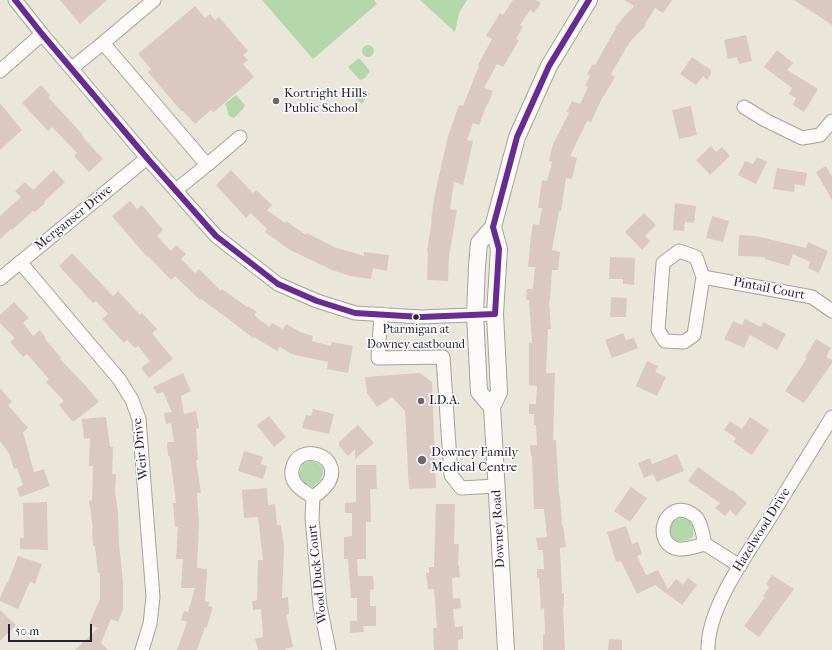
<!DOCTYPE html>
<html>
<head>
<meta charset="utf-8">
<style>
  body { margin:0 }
  #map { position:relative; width:832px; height:650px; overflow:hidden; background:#ebe6da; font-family:"IM FELL French Canon",serif }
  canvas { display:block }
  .scale { position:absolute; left:8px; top:624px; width:84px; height:18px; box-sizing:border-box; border:2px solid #22223b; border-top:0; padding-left:5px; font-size:12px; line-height:14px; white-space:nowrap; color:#22223b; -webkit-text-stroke:3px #fff; paint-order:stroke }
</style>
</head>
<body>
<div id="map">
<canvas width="832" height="650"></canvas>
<div class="scale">50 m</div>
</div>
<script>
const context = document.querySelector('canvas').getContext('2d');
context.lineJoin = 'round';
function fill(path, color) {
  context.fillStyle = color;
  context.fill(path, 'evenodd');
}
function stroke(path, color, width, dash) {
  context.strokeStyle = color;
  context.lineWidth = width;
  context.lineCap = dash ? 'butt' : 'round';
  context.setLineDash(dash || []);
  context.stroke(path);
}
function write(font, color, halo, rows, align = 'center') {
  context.font = font + ' "IM FELL French Canon",serif';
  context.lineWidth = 3;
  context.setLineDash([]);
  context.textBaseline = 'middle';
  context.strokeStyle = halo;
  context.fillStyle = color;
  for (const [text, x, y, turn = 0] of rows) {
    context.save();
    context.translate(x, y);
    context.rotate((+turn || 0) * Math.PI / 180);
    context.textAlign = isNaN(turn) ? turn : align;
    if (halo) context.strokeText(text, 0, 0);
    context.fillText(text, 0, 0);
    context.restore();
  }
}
const green = new Path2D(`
  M 262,0 L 374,0 L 377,4 L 313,59 Z
  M 420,0 L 467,0 L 459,13 L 455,32 Z
  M362 51a6 6 0 1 1 12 0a6 6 0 1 1-12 0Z
  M 359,58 L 370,71 L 365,78 L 360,80 L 348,67 Z
  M 359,86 L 369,94 L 362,104 L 352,96 Z
  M 236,95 L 245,105 L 243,109 L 234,118 C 225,116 229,109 225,104 Z
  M 310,461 C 329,463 325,480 312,487 L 303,482 L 299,474 L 303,464 Z
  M 681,518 C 692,519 695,527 693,537 C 671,552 660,523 681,518 Z`);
const building = new Path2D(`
  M 60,0 L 107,0 L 80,24 Z
  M 513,0 L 536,0 L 541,3 L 534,13 L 530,10 L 520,25 L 523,27 L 516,39 L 519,40 L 503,67 L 497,64 L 484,88 L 493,91 L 488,104 L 487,104 L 479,125 L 473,123 L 467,140 L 473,141 L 467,168 L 463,185 L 454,182 L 450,209 L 457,210 L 449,256 L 448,281 L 427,280 L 428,252 L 427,251 L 432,219 L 431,219 L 435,194 L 448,136 L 459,105 L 463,106 L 479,66 L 478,65 L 492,39 L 486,36 L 500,13 L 503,15 Z
  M 624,0 L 672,0 L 663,13 L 655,8 L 645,24 L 646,25 L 629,43 L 611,74 L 615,77 L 604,96 L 603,96 L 591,122 L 587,121 L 570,156 L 577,158 L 572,179 L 566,178 L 561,211 L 559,211 L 552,250 L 560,252 L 558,270 L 552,270 L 550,301 L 549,301 L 551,329 L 548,329 L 546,373 L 555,373 L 553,440 L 556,440 L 559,496 L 560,495 L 562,526 L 563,525 L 566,547 L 560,548 L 562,593 L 564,593 L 564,607 L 563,607 L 565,650 L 543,650 L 543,635 L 545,634 L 544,608 L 541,609 L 539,578 L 537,578 L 537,569 L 544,569 L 543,550 L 538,550 L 536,538 L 547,537 L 544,509 L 534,509 L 532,456 L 531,456 L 530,445 L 537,445 L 536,425 L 534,425 L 534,414 L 529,414 L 529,404 L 536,404 L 537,386 L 529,385 L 529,343 L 532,343 L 529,300 L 526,300 L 527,289 L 533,289 L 535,267 L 528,267 L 531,235 L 533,224 L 539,225 L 542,208 L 538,208 L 542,180 L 547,181 L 552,162 L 549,161 L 553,144 L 569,113 L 567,112 L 572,101 L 580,104 L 588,87 L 585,85 L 590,76 L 587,74 L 593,64 L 595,65 L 616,28 L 615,27 L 634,6 Z
  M 794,0 L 832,0 L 832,25 Z
  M 195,6 L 205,18 L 210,14 L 215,20 L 219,17 L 248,51 L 243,55 L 248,60 L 243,64 L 254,77 L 214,112 L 211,110 L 195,124 L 183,111 L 182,112 L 148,72 L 151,69 L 138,54 Z
  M 746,35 L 752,61 L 739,64 L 737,57 L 728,59 L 724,40 Z
  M 777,50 L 793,63 L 787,70 L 818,89 L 804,112 L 793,105 L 796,98 L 789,94 L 792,88 L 764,67 Z
  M 692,57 L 711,70 L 711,74 L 707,80 L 703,76 L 696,85 L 680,74 Z
  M 41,85 L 50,95 L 48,97 L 83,135 L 82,136 L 103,159 L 89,172 L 74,156 L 77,153 L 52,127 L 48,131 L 22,103 Z
  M 0,103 L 22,130 L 0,150 Z
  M 691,106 L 697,135 L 679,139 L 672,110 Z
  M 711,146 L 716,152 L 722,147 L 730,156 L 710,175 L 696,160 Z
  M 757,157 L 767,162 L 756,184 L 738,175 L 745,161 L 753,164 Z
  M 826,166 L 832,177 L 832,200 L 816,172 Z
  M 777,168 L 807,173 L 805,186 L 795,184 L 794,192 L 773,189 Z
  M 54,170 L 65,182 L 44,202 L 45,203 L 35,212 L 33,211 L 12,230 L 11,229 L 0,239 L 0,216 L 21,197 L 15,191 L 25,182 L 33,190 Z
  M 231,170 L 253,193 L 256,190 L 272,205 L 267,210 L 285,223 L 286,221 L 306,235 L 307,233 L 334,247 L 364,256 L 364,252 L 389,255 L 387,271 L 373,268 L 371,279 L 350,276 L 332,270 L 290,250 L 265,232 L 267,229 L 251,213 L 246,218 L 216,185 Z
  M 130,201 L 137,209 L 142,205 L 163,230 L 157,236 L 171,251 L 176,245 L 186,254 L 181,259 L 195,273 L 199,269 L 221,291 L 222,289 L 247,307 L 248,306 L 257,312 L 254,315 L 269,327 L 272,323 L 283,329 L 286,324 L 300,332 L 313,336 L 312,341 L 331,346 L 332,342 L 353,346 L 348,373 L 327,369 L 328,362 L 291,354 L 280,347 L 277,351 L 254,337 L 253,338 L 227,318 L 201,299 L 200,300 L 175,276 L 171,280 L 148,256 L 147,257 L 112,216 Z
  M 675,203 L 696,206 L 694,223 L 685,222 L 684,231 L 673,230 Z
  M 644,213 L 656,225 L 645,236 L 650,241 L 642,250 L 625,232 Z
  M 712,216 L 729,221 L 723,242 L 706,238 Z
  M 739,235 L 756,236 L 806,248 L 808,242 L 828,251 L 819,273 L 808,268 L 810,262 L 793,254 L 789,266 L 765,259 L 765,257 L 738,256 Z
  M 72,253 L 113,296 L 118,291 L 140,315 L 142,313 L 157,329 L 152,333 L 173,359 L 149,378 L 141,368 L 150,361 L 138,346 L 135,348 L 127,340 L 124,343 L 102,319 L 108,314 L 96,301 L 93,303 L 59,266 Z
  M 610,257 L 635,258 L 634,285 L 623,284 L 623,279 L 609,279 Z
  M 611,297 L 627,298 L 626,317 L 610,317 Z
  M 14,302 L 29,318 L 23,323 L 33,336 L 40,330 L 46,338 L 45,339 L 61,358 L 60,359 L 85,385 L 99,402 L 73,422 L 59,405 L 64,401 L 46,382 L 49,379 L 27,354 L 23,357 L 10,342 L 15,338 L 0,323 L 0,315 Z
  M 745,319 L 761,327 L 763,322 L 786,334 L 777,350 L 750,335 L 744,348 L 724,339 L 733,321 L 742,325 Z
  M 623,333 L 626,340 L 634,338 L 638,348 L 612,358 L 605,340 Z
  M 816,339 L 831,348 L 826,357 L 832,360 L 832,363 L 804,403 L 785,391 L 807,358 L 805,357 Z
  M 647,361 L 658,366 L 655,372 L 666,377 L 657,396 L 636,386 Z
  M 183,373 L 191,391 L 181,396 L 184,414 L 196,411 L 199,428 L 196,429 L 198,460 L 196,460 L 201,493 L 197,493 L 199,525 L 197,568 L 207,569 L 205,601 L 210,602 L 208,606 L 213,607 L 207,627 L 205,627 L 197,650 L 177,650 L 187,622 L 181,620 L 184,611 L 188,612 L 195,588 L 181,588 L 183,559 L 176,559 L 178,527 L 175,527 L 173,503 L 176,503 L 170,456 L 168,456 L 167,442 L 174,442 L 171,423 L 166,424 L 164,413 L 172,412 L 163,392 L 157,394 L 153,387 Z
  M 420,373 L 432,382 L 436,488 L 409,489 L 405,411 L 392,397 L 377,407 L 367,393 L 365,377 Z
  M 0,388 L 12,402 L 8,405 L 28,428 L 23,432 L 34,472 L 44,469 L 50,486 L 20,497 L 17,488 L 23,485 L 17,468 L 14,469 L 9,453 L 0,441 Z
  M 313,409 L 334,414 L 329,434 L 302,428 L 306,415 L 311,416 Z
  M 269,416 L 286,437 L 274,447 L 257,425 Z
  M 106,417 L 110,447 L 113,447 L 112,474 L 116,474 L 115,491 L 118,512 L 119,544 L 123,581 L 123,610 L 118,622 L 111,619 L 101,643 L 108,650 L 75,650 L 98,628 L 89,624 L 100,599 L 100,573 L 98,573 L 95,546 L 93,546 L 92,529 L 93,529 L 89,501 L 92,500 L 93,466 L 89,466 L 90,438 L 84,439 L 82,419 Z
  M 750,417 L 769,430 L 752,455 L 733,442 L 736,438 L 724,430 L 730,421 L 742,429 Z
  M 358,425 L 374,443 L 355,459 L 355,449 L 348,456 L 339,446 L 339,442 Z
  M 244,451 L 263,457 L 261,464 L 267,466 L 263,479 L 238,471 Z
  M 677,454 L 684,471 L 657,482 L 653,474 L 644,478 L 638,463 L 650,458 L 652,464 Z
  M 356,465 L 376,465 L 377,489 L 370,489 L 371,522 L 366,522 L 366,559 L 357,559 L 358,576 L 373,576 L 374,589 L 370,590 L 370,606 L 376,606 L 376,626 L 363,626 L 364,632 L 350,633 L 350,621 L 357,621 L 357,598 L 351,598 L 348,559 L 344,559 L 344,537 L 352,536 L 352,513 L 345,513 L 345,503 L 356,502 Z
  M 698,467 L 731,491 L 732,490 L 747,503 L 736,516 L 730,510 L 725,516 L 715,508 L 720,503 L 688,481 Z
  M 631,487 L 647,498 L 630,522 L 614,511 Z
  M 267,488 L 268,505 L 275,504 L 277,525 L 281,525 L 284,547 L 282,598 L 288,597 L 289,614 L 286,615 L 293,647 L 285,649 L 286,650 L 258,650 L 255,639 L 263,637 L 261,609 L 253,610 L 252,601 L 257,600 L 258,560 L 263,560 L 258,517 L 244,518 L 242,490 Z
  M 47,502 L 48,550 L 20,549 L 20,538 L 24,538 L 23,503 Z
  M 436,504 L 455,504 L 454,544 L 459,544 L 458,565 L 459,565 L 460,577 L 452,578 L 453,599 L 460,598 L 461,608 L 453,609 L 455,627 L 463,626 L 463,639 L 458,640 L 458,650 L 434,650 L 433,628 L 437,628 L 434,589 L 428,589 L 426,573 L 429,573 L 429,567 L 434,567 Z
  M 626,526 L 632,544 L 638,542 L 642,554 L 637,556 L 646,575 L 658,570 L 668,589 L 676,579 L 683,585 L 688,578 L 697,585 L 682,605 L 655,585 L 637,594 L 621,561 L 616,562 L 607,532 Z
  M 18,556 L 42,564 L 35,584 L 30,582 L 18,609 L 0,601 L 0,598 L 7,582 L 8,582 Z
  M 772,575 L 794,589 L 759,637 L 744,626 L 765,597 L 763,596 L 769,587 L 766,584 Z
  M 0,610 L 16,625 L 0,641 Z
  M 609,639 L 622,640 L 622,650 L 608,650 Z`);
const minor = new Path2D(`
  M 15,0 L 42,34 L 147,158 L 216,236 L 278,284 L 317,301 L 355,313 L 421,317 L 495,314
  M 103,43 L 154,0
  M 72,68 L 103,43 L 207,165 L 176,190
  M 0,71 L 42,34
  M 744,107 L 765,120 L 802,138 L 820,135 L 832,121
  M 207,165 L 240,137
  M 679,251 L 696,257 L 703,277 L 694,335 L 684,342 L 665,341 L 658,330 L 663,263 Z
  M 20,262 L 119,379 L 132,400 L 139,419 L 153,597 L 150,624 L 142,650
  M 703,277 L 812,297 L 832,311
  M 0,279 L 147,158
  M 381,314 L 378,358 L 443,357 L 451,475 L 461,488 L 496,486
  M 313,497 C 303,491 290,484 292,470 C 297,440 343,455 329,482 C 325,488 319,493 313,497 L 312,518 L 320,606 L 329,650
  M 705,544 C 697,546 686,550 678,549 C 653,544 662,505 686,511 C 691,513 696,516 698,520 C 702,527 703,536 705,544 L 740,566
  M 708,650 C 707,607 749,552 771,516 C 791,483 812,450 832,417`);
const major = new Path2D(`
  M 493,227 L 499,249 L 495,314 L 499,392 L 492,407 L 506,650
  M 492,407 L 479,392 L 475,314 L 477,266 L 479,243 L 493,227 L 517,137 L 549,66 L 589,0`);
const bus1 = new Path2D(`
  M 15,0 L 42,34 L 147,158 L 216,236 L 278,284 L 317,301 L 355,313 L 421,317 L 495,314 L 499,249 L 493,227 L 517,137 L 549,66 L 589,0`);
const markers = [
  [276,101,4,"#686773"],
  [416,317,3.5,"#22223b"],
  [421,401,4,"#686773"],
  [422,460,5,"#686773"]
];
const busNames = [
  ["Ptarmigan at",416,330],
  ["Downey eastbound",416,345]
];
const poiNames = [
  ["Kortright Hills",284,94],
  ["Public School",284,109],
  ["I.D.A.",429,401],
  ["Downey Family",431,453],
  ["Medical Centre",431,468]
];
const streetNames = [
  ["Merganser Drive",74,218,-39],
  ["Pintail Court",769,289,11],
  ["Weir Drive",141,449,-96],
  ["Downey Road",499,529,-93],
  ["Hazelwood Drive",762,530,-58],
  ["Wood Duck Court",318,574,-96]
];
fill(green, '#b3d7ab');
fill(building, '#dbc9c1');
stroke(minor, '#a5a29e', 15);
stroke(major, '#a5a29e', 18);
stroke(minor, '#fcfbf9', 13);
stroke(major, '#fcfbf9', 16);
stroke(bus1, '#682c91', 6);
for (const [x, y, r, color] of markers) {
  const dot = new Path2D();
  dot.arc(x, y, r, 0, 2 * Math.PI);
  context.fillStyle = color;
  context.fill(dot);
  stroke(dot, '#fff', 1.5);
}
write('12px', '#22223b', '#fff', busNames);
write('13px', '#22223b', '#fff', poiNames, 'left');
write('13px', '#22223b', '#fff', streetNames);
</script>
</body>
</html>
